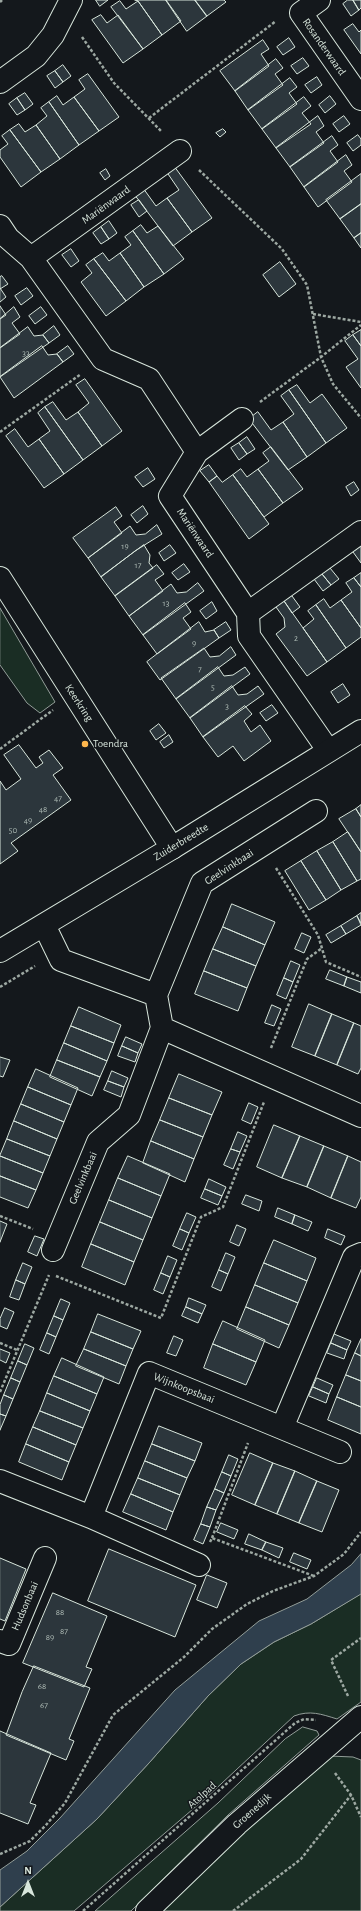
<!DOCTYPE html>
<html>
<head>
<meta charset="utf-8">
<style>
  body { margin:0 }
  #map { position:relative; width:361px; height:1911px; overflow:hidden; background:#14181c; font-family:"Alegreya Sans",sans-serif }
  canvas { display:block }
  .north { position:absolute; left:8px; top:1863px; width:40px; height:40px; -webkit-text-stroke:3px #14181c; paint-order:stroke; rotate:0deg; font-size:11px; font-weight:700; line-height:16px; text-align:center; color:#d8e6dc }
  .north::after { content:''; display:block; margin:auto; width:14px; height:18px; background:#d8e6dc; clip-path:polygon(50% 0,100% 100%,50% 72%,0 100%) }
</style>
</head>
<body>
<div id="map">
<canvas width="361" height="1911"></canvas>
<div class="north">N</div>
</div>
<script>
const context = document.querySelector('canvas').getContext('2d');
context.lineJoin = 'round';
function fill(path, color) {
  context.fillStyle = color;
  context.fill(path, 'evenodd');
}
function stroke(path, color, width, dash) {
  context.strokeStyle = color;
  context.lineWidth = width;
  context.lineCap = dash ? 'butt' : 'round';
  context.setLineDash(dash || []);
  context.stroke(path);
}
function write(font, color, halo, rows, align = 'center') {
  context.font = font + ' "Alegreya Sans",sans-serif';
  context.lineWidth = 3;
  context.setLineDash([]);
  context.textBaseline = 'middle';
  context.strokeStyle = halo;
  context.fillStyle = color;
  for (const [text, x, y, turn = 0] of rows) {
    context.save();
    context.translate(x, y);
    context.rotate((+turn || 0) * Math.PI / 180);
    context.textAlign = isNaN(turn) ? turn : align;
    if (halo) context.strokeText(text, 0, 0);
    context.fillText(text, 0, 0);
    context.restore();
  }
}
const green = new Path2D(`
  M 0,608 L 55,702 L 40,713 L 27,703 L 0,665 Z
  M 361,1594 L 361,1702 L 337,1719 C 321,1714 310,1710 294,1716 L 207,1797 L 74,1911 L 0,1911 L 0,1907 L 97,1819 L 149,1763 L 208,1696 L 241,1664 L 274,1642 L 311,1624 Z
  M 303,1727 L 317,1731 L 319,1735 L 228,1815 L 131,1911 L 95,1911 L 218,1803 L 285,1739 Z
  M 329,1756 L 353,1757 L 361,1760 L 361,1911 L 163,1911 L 243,1833 Z`);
const water = new Path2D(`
  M 361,1554 L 361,1594 L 311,1624 L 274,1642 L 241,1664 L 208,1696 L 149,1763 L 97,1819 L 0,1907 L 0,1870 L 27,1851 L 60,1818 L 175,1690 L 259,1621 L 307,1599 L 351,1565 Z`);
const building = new Path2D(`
  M 96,0 L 108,0 L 100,6 Z
  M 135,0 L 166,0 L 181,21 L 162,35 L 138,1 Z
  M 166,0 L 195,0 L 207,16 L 187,31 Z
  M 195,0 L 224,0 L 226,2 L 207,16 Z
  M 348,0 L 353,0 L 359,10 L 351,16 L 343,4 Z
  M 353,0 L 361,0 L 361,8 L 359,10 Z
  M 120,1 L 126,9 L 138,1 L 162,35 L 143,49 L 111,7 Z
  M 101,15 L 107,23 L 118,15 L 143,49 L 123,63 L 92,20 Z
  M 353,24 L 359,32 L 361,30 L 361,54 L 344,30 Z
  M 289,38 L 295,47 L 283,55 L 277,47 Z
  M 263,40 L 269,49 L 261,54 L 269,66 L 235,91 L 220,71 Z
  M 303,58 L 309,66 L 297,74 L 291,66 Z
  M 276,59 L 283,68 L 275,74 L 283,85 L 248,110 L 235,91 Z
  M 63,65 L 71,76 L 63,82 L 55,71 Z
  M 55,71 L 63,82 L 55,88 L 47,76 Z
  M 88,74 L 119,117 L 99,131 L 74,97 L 85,89 L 79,80 Z
  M 317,77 L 322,85 L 311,93 L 305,85 Z
  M 290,78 L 297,87 L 289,93 L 297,104 L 262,129 L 248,110 Z
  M 25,93 L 33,104 L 25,110 L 17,98 Z
  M 57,96 L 63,105 L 74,97 L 99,131 L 79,145 L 49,102 Z
  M 330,96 L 336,104 L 325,113 L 319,105 Z
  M 304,97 L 311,106 L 302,113 L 311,124 L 276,148 L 262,129 Z
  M 17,98 L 25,110 L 17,115 L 9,104 Z
  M 49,102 L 79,145 L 60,159 L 36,125 L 47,116 L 41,108 Z
  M 318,116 L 324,126 L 316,132 L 324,143 L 290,167 L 276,148 Z
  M 344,116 L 350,124 L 339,132 L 333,124 Z
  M 19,124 L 25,132 L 36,125 L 60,159 L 41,172 L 10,130 Z
  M 223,129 L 226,132 L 220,137 L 216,133 Z
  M 10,130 L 41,172 L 21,187 L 0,157 L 0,150 L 8,144 L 2,136 Z
  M 358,135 L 361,139 L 361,145 L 353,151 L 347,143 Z
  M 332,136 L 338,145 L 330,151 L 338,162 L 304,187 L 290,167 Z
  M 346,155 L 352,165 L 344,171 L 352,182 L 318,207 L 304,187 Z
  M 174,166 L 212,218 L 192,232 L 167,198 L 179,190 L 166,171 Z
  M 106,169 L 110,176 L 105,180 L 100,173 Z
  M 361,174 L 361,204 L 340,219 L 326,200 Z
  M 143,188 L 156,206 L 167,198 L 192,232 L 173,246 L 134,194 Z
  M 139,200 L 147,211 L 139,217 L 131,205 Z
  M 361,204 L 361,233 L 354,238 L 340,219 Z
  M 109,221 L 117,233 L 109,239 L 101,227 Z
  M 141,225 L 147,233 L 158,226 L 184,259 L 164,274 L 133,231 Z
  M 101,227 L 109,239 L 101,244 L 93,233 Z
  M 133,231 L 164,274 L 144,287 L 120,253 L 131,245 L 125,237 Z
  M 361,233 L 361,248 L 354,238 Z
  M 71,249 L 79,261 L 71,267 L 62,255 Z
  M 103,253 L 109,261 L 120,253 L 144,287 L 126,301 L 94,259 Z
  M 94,259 L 126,301 L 106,316 L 81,282 L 92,273 L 86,265 Z
  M 280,262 L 296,284 L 279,297 L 263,275 Z
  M 2,276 L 8,284 L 0,289 L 0,277 Z
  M 0,288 L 6,297 L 0,302 Z
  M 27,288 L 33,296 L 21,305 L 15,296 Z
  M 0,306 L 6,315 L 0,319 Z
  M 14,307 L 20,317 L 12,323 L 20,334 L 0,348 L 0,319 Z
  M 41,307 L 47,315 L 35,324 L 29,316 Z
  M 54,326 L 60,335 L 49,343 L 43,335 Z
  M 28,327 L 34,336 L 43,335 L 49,343 L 0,377 L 0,348 Z
  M 361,330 L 361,346 L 353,335 Z
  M 353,335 L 361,346 L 361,388 L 346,367 L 358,359 L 345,341 Z
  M 42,346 L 48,355 L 57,354 L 63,362 L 14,398 L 0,377 Z
  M 68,346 L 74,354 L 63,362 L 57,354 Z
  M 85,379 L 122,431 L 102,446 L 78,412 L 89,403 L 76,385 Z
  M 297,385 L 310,403 L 322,394 L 347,428 L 326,443 L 289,390 Z
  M 289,390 L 326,443 L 307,457 L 283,422 L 294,414 L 281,396 Z
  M 53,402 L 66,420 L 78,412 L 102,446 L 83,460 L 45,407 Z
  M 45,407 L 83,460 L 64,474 L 39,439 L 50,431 L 38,413 Z
  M 258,412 L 271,430 L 283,422 L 307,457 L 288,470 L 249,419 Z
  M 15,429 L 28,447 L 39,439 L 64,474 L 44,488 L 6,436 Z
  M 247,437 L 255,449 L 247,454 L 239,443 Z
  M 239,443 L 247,454 L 239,460 L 231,448 Z
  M 271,447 L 303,489 L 283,503 L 258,469 L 269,461 L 263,453 Z
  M 209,465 L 217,476 L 209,482 L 200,471 Z
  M 148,468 L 155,479 L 143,487 L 135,477 Z
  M 241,469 L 247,477 L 258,469 L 283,503 L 264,517 L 233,475 Z
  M 233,475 L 269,524 L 249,539 L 209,482 L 217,476 L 222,482 Z
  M 354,482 L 359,490 L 351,496 L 346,487 Z
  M 143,506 L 148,514 L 137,523 L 131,515 Z
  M 116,507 L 122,516 L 114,522 L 122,533 L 88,558 L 73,538 Z
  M 157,525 L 162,534 L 135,551 L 101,577 L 88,558 L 130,526 L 136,535 L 145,534 Z
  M 144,545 L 150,555 L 149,563 L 153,568 L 115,596 L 101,577 Z
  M 170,545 L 176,553 L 164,561 L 159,553 Z
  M 361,546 L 361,563 L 353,552 Z
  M 184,564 L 190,572 L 178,580 L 172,573 Z
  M 157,565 L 164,574 L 155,580 L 163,591 L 129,616 L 115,596 Z
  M 330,568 L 339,579 L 331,585 L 322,574 Z
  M 361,573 L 361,587 L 354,578 Z
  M 322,574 L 331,585 L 323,591 L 314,579 Z
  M 354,578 L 361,587 L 361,628 L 341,600 L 352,592 L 346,583 Z
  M 198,583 L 204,591 L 143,635 L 129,616 L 171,584 L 177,593 L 186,592 Z
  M 292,596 L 300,607 L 292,613 L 284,601 Z
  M 324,599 L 330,608 L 341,600 L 361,628 L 361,637 L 346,648 L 316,605 Z
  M 284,601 L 327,662 L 307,676 L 276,634 L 285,627 L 284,618 L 276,607 Z
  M 212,602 L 217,611 L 206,619 L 200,611 Z
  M 185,603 L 191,612 L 183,618 L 191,629 L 157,654 L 143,635 Z
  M 316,605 L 346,648 L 327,662 L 303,628 L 314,619 L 308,611 Z
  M 199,622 L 205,632 L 214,630 L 219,638 L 160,680 L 147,662 Z
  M 226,622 L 231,630 L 219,638 L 214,630 Z
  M 231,647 L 236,655 L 176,699 L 161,678 L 204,648 L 210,657 L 219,656 Z
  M 218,667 L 224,676 L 233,675 L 245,667 L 250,674 L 190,718 L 176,699 Z
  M 343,684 L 350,695 L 338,703 L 331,692 Z
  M 232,686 L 238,695 L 247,694 L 258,686 L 264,694 L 203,737 L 190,718 Z
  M 272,705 L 278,713 L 266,721 L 260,713 Z
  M 245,706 L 252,714 L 244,721 L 251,732 L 260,725 L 271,741 L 244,761 L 233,746 L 218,757 L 203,737 Z
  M 159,724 L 166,733 L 156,740 L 150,731 Z
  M 169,735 L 173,742 L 164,748 L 160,742 Z
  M 19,745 L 36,768 L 43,763 L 39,757 L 49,750 L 63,768 L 53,775 L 71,800 L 11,843 L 18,851 L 0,864 L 0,781 L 6,790 L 21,779 L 4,755 Z
  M 361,805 L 361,817 L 356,809 Z
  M 356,809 L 361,817 L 361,852 L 339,819 Z
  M 348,832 L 361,852 L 361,879 L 357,881 L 333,842 Z
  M 333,842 L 357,881 L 341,890 L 317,851 Z
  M 317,851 L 341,890 L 326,900 L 301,861 Z
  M 301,861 L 326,900 L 309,910 L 285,871 Z
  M 232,904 L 275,922 L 265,945 L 223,927 Z
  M 361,913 L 361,923 L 357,916 Z
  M 357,916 L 361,925 L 346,934 L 341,926 Z
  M 341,926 L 346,934 L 331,943 L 326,935 Z
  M 223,927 L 265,945 L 256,966 L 213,949 Z
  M 302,933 L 311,937 L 304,953 L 295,949 Z
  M 213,949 L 256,966 L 247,988 L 204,971 Z
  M 291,961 L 300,965 L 293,982 L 284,978 Z
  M 330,970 L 347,977 L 344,986 L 326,979 Z
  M 204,971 L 247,988 L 238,1011 L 195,994 Z
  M 347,977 L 361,982 L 361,993 L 344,986 Z
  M 284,978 L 293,982 L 286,999 L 277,995 Z
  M 309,1004 L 332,1014 L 315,1056 L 292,1047 Z
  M 272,1005 L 281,1009 L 274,1026 L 265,1023 Z
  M 79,1007 L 121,1025 L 114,1043 L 71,1026 Z
  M 332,1014 L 354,1023 L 337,1065 L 315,1056 Z
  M 354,1023 L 361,1026 L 361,1068 L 358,1074 L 337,1065 Z
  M 71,1026 L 114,1043 L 107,1061 L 64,1043 Z
  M 126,1037 L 142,1044 L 138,1053 L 122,1046 Z
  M 64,1043 L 107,1061 L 100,1077 L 57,1060 Z
  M 122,1046 L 138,1053 L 135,1062 L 118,1056 Z
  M 0,1057 L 10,1060 L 3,1077 L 0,1076 Z
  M 57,1060 L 100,1077 L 92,1096 L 50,1077 Z
  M 36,1069 L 78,1088 L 71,1105 L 28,1087 Z
  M 112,1071 L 128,1078 L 124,1087 L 108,1081 Z
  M 179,1074 L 222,1092 L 212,1115 L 169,1098 Z
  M 108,1081 L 124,1087 L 121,1097 L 104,1090 Z
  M 28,1087 L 71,1105 L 64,1122 L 21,1104 Z
  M 169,1098 L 212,1115 L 203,1137 L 160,1120 Z
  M 249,1103 L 258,1107 L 251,1124 L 242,1120 Z
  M 21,1104 L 64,1122 L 57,1139 L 14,1121 Z
  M 160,1120 L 203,1137 L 194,1159 L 151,1141 Z
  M 14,1121 L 57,1139 L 50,1156 L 7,1139 Z
  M 274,1125 L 300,1136 L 282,1178 L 257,1167 Z
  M 238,1132 L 247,1136 L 240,1152 L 231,1149 Z
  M 300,1136 L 324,1146 L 307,1187 L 282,1178 Z
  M 7,1139 L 50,1156 L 43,1173 L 0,1156 Z
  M 151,1141 L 194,1159 L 185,1182 L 143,1163 Z
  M 324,1146 L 348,1156 L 331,1198 L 307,1187 Z
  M 231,1149 L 240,1152 L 233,1169 L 224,1165 Z
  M 0,1156 L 43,1173 L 36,1190 L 0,1176 Z
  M 128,1156 L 170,1174 L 161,1196 L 118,1178 Z
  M 348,1156 L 361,1162 L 361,1197 L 356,1208 L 331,1198 Z
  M 0,1176 L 36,1190 L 28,1208 L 0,1197 Z
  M 118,1178 L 161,1196 L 152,1218 L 109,1200 Z
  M 209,1179 L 226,1187 L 222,1196 L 205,1189 Z
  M 205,1189 L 222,1196 L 218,1205 L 201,1198 Z
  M 246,1195 L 262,1201 L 259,1211 L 242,1204 Z
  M 109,1200 L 152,1218 L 143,1240 L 100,1222 Z
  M 278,1208 L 295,1215 L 292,1224 L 275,1217 Z
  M 187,1213 L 196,1217 L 189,1233 L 180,1229 Z
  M 295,1215 L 312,1222 L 308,1231 L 292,1224 Z
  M 0,1221 L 7,1224 L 0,1242 Z
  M 100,1222 L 143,1240 L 134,1262 L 91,1244 Z
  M 237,1225 L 246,1229 L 239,1246 L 230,1242 Z
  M 180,1229 L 189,1233 L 182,1250 L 173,1246 Z
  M 328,1229 L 345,1236 L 341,1245 L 325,1238 Z
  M 35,1236 L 44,1239 L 37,1256 L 28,1252 Z
  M 274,1240 L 316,1258 L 307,1281 L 264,1263 Z
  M 91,1244 L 134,1262 L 125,1285 L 82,1267 Z
  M 226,1253 L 235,1257 L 228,1274 L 219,1270 Z
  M 168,1256 L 177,1260 L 170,1277 L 161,1273 Z
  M 23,1263 L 32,1267 L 25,1284 L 16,1280 Z
  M 264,1263 L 307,1281 L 298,1303 L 255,1285 Z
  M 219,1270 L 228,1274 L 221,1291 L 212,1287 Z
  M 161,1273 L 170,1277 L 163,1294 L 154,1290 Z
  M 16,1280 L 25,1284 L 19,1300 L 10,1297 Z
  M 255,1285 L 298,1303 L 289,1325 L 246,1307 Z
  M 189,1298 L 206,1305 L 202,1314 L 186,1307 Z
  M 61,1299 L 70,1303 L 63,1320 L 54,1316 Z
  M 186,1307 L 202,1314 L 198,1323 L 182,1316 Z
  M 246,1307 L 289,1325 L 279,1348 L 237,1329 Z
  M 5,1308 L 14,1312 L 7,1329 L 0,1326 L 0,1319 Z
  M 98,1314 L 141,1331 L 133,1349 L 91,1332 Z
  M 54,1316 L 63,1320 L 56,1337 L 47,1333 Z
  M 223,1321 L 265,1340 L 256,1362 L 213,1344 Z
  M 91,1332 L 133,1349 L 126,1366 L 84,1349 Z
  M 47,1333 L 56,1337 L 49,1354 L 40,1350 Z
  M 334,1334 L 351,1341 L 347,1350 L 331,1343 Z
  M 174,1336 L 183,1340 L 176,1356 L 167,1353 Z
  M 361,1339 L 361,1356 L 355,1353 Z
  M 331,1343 L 347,1350 L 344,1359 L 327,1353 Z
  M 25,1344 L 34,1348 L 27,1365 L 18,1361 Z
  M 213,1344 L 256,1362 L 246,1385 L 204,1368 Z
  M 0,1349 L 10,1353 L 6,1363 L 0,1360 Z
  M 84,1349 L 126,1366 L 119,1384 L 76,1366 Z
  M 355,1353 L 361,1356 L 361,1381 L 346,1375 Z
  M 62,1358 L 104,1377 L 97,1394 L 54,1376 Z
  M 18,1361 L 27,1365 L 20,1382 L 11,1378 Z
  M 346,1375 L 361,1381 L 361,1407 L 337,1397 Z
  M 54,1376 L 97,1394 L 90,1411 L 47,1393 Z
  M 11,1378 L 20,1382 L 13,1399 L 4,1395 Z
  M 317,1378 L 333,1385 L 329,1394 L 313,1387 Z
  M 313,1387 L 329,1394 L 326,1403 L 309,1396 Z
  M 47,1393 L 90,1411 L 83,1428 L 40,1411 Z
  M 4,1395 L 13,1399 L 6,1416 L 0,1414 L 0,1405 Z
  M 337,1397 L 361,1407 L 361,1434 L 328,1420 Z
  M 40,1411 L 83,1428 L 76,1445 L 33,1427 Z
  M 0,1414 L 6,1416 L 0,1430 Z
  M 159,1426 L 202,1443 L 195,1461 L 152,1444 Z
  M 33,1427 L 76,1445 L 69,1462 L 26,1444 Z
  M 26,1444 L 69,1462 L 62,1480 L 19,1462 Z
  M 152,1444 L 195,1461 L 187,1478 L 145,1461 Z
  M 250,1453 L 273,1463 L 255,1505 L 232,1495 Z
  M 229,1455 L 238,1459 L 231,1476 L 222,1472 Z
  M 145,1461 L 187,1478 L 180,1495 L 138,1478 Z
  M 273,1463 L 295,1471 L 277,1514 L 255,1505 Z
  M 295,1471 L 317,1481 L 299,1523 L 277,1514 Z
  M 222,1472 L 231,1476 L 224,1493 L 215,1489 Z
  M 138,1478 L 180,1495 L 173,1512 L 131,1494 Z
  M 317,1481 L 339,1490 L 322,1532 L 299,1523 Z
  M 215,1489 L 224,1493 L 216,1510 L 207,1507 Z
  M 131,1494 L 173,1512 L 166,1530 L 123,1512 Z
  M 207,1507 L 216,1510 L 210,1527 L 201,1524 Z
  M 221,1523 L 238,1530 L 234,1539 L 217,1532 Z
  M 201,1524 L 210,1527 L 203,1544 L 194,1540 Z
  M 249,1534 L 266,1542 L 262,1550 L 245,1544 Z
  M 266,1542 L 283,1548 L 279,1558 L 262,1550 Z
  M 109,1549 L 196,1585 L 175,1637 L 88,1601 Z
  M 294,1553 L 311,1560 L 307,1569 L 290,1562 Z
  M 0,1558 L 26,1569 L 5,1621 L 0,1619 Z
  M 207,1575 L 227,1583 L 217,1608 L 197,1600 Z
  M 53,1593 L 107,1616 L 86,1667 L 92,1669 L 84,1687 L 23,1663 Z
  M 34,1666 L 90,1688 L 69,1739 L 74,1741 L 66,1760 L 6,1735 L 22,1692 Z
  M 0,1731 L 51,1753 L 30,1803 L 36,1805 L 28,1824 L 0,1813 Z`);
const path = new Path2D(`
  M 0,2 L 2,0
  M 82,37 L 114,83 L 162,132
  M 149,118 L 276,21
  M 199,170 L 282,249 L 307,285 L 321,357 L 333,384 L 361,418
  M 313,314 L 361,322
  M 260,402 L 321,357 L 361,325
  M 0,432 L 81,374
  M 0,749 L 53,710
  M 276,868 L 318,935 L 326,962 L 361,977
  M 0,987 L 35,966
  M 271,1048 L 307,959 L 322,948
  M 0,1216 L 33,1229
  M 56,1276 L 161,1318 L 201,1217 L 223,1207 L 264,1102
  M 0,1343 L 17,1350
  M 0,1392 L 49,1275
  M 212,1538 L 248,1443
  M 210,1542 L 212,1538 L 314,1576
  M 348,1696 L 331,1660 L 361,1638
  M 335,1773 L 351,1795 L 361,1817
  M 0,1854 L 30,1841 L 46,1825 L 65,1803 L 113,1715 L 184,1657 L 212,1629 L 247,1604 L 273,1591 L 314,1576 L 344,1554 L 361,1532
  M 83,1911 L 295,1723 L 304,1719 L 316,1720
  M 233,1911 L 301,1859 L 351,1795`);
const street = new Path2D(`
  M 319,0 L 301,13 L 361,99
  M 0,82 L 36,56 L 53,35 L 71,0
  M 0,226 L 8,238 L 31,258 L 103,359 L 149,379 L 197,452 L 170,496 L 248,613 L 249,636 L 328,750
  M 31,258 L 180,151
  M 197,452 L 242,419
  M 248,613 L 361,532
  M 44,925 L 61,960 L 156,995 L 162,1028 L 361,1116
  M 0,951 L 172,848
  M 156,995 L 202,883 L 316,811
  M 53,1250 L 98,1142 L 129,1115 L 162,1028
  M 282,1428 L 354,1257 L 361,1254
  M 0,1481 L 91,1517 L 199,1565
  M 91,1517 L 149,1373 L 340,1452
  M 0,1641 L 9,1644 L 45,1558
  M 147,1911 L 237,1824 L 361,1717`);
const secondary = new Path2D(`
  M 0,578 L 172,848 L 361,731`);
const markers = [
  [85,744,4,"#ffb74d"]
];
const numberNames = [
  ["33",26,353],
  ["19",125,546],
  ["17",138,565],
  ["13",166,603],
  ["2",296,638],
  ["9",194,643],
  ["7",200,669],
  ["5",213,687],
  ["3",227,706],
  ["47",58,798],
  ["48",43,809],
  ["49",28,820],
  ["50",13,830],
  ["88",60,1612],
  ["87",64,1631],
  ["89",50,1637],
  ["68",42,1686],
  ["67",44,1705]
];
const streetNames = [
  ["Rosanderwaard",324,47,55],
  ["Mariënwaard",106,205,-36],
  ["Mariënwaard",195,533,56],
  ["Keerkring",79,703,57],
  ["Zuiderbreedte",181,842,-31],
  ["Geelvinkbaai",229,867,-33],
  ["Geelvinkbaai",83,1178,-67],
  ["Wijnkoopsbaai",184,1388,22],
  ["Hudsonbaai",25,1606,-67],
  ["Atolpad",202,1795,-42],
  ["Groenedijk",252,1811,-42]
];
const poiNames = [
  ["Toendra",93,744]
];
fill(green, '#1a2d24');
stroke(green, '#939e99', 1);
fill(water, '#2f3f4d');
stroke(water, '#939e99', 1);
fill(building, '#2c363c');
stroke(building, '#d8e6dc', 1);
stroke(street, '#d8e6dc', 24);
stroke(secondary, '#d8e6dc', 24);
stroke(path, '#9da8a2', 2.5, [3, 2]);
stroke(street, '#14181c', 22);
stroke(secondary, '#14181c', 22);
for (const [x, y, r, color] of markers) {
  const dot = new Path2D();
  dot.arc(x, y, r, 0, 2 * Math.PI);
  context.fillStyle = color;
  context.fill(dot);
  stroke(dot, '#14181c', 1.5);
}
write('9px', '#adbab4', null, numberNames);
write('11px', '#d8e6dc', '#14181c', streetNames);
write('11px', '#d8e6dc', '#14181c', poiNames, 'left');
</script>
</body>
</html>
